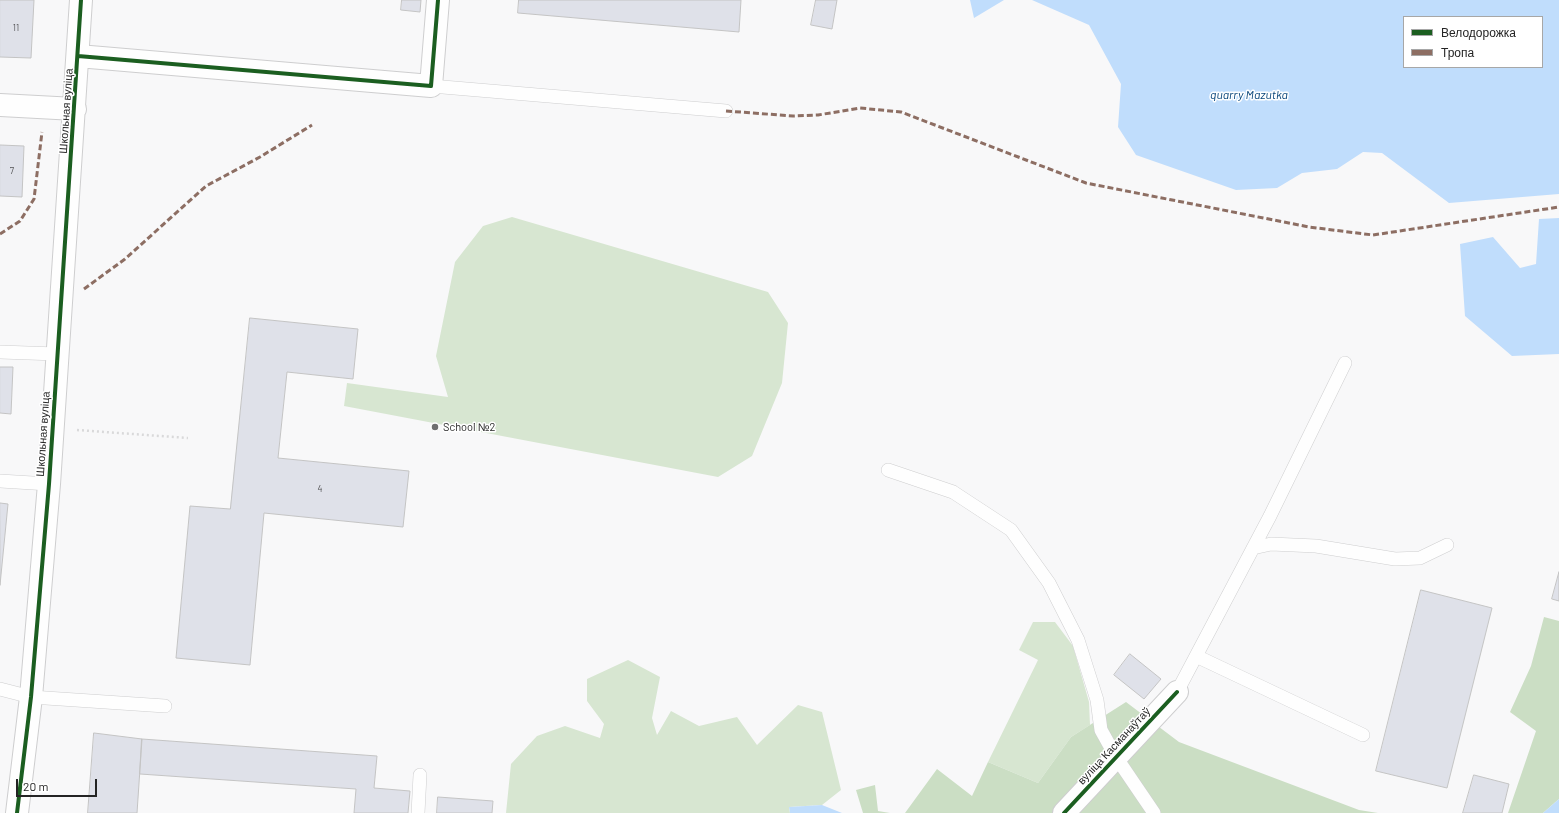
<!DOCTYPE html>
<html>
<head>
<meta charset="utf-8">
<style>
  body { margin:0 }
  #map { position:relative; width:1559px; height:813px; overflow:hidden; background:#f8f8f9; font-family:Barlow,sans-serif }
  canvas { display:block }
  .legend { position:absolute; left:1403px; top:16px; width:140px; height:52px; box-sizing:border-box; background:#fff; border:1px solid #a7a7a7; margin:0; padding:5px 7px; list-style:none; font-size:12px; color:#242424 }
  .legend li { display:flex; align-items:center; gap:8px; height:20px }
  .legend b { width:20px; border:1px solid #a7a7a7 }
  .scale { position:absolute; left:16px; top:779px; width:81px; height:18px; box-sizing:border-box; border:2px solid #242424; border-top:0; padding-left:5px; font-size:12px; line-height:14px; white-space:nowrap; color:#242424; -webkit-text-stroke:3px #fff; paint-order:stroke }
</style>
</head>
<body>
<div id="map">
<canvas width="1559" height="813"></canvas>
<ul class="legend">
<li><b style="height:5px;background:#1b5e20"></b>Велодорожка</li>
<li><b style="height:5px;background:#8d6e63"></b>Тропа</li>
</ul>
<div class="scale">20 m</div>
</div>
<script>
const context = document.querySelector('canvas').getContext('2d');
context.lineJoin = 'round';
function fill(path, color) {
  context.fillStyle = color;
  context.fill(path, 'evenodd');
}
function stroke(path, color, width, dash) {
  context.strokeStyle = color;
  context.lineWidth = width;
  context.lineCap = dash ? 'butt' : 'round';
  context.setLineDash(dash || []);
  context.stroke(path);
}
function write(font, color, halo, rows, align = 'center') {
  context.font = font + ' Barlow,sans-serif';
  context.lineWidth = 3;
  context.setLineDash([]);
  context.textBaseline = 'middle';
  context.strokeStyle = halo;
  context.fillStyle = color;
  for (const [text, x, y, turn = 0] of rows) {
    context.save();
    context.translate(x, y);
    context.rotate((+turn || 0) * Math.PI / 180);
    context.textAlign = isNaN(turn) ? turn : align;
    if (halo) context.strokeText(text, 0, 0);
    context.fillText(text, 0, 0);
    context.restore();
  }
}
const green = new Path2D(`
  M 512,217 L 768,292 L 788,323 L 782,383 L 752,456 L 718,477 L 344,406 L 347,383 L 448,397 L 436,356 L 455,262 L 483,226 Z
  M 1033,622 L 1055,622 L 1073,646 L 1089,702 L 1090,725 L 1071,737 L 1038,783 L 988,762 L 1038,660 L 1019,650 Z
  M 628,660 L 660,677 L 652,718 L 657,735 L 671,711 L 699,726 L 737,717 L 757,745 L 798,705 L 822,712 L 841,790 L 822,805 L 789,807 L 790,813 L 506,813 L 511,764 L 537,736 L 565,726 L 600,738 L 604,724 L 587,701 L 587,679 Z`);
const forest = new Path2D(`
  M 1544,617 L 1559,621 L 1559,799 L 1543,813 L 1508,813 L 1536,731 L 1510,712 L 1531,666 Z
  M 1126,702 L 1179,742 L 1359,810 L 1378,813 L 905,813 L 937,769 L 972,796 L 988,762 L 1038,783 L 1071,737 Z
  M 875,785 L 878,811 L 890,813 L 863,813 L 856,790 Z`);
const water = new Path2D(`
  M 970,0 L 1004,0 L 974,18 Z
  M 1032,0 L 1559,0 L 1559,194 L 1449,203 L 1382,153 L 1363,152 L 1337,169 L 1302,173 L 1277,188 L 1236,190 L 1136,155 L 1118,127 L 1121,84 L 1089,25 ZM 1404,17 L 1542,17 L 1542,67 L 1404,67 Z
  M 1559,218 L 1559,354 L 1512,356 L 1465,316 L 1460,244 L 1493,237 L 1520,268 L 1536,264 L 1539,219 Z
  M 1559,799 L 1559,813 L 1543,813 Z
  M 822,805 L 842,813 L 790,813 L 789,807 Z`);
const building = new Path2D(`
  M 0,0 L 34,0 L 31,58 L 0,57 Z
  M 402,0 L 421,0 L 420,12 L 401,10 Z
  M 519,0 L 741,0 L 739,32 L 518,13 Z
  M 816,0 L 837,0 L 832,29 L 811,25 Z
  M 0,145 L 24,146 L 22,197 L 0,196 Z
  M 250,318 L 358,329 L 353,379 L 287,372 L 278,458 L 409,471 L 403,527 L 264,513 L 250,665 L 176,658 L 190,506 L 230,509 Z
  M 0,367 L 13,367 L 11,414 L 0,413 Z
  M 0,503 L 8,504 L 0,585 Z
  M 1559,572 L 1559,601 L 1552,599 Z
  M 1421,590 L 1492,608 L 1447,788 L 1376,771 Z
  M 1130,654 L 1161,679 L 1144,699 L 1114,675 Z
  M 94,733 L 142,739 L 137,813 L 88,813 Z
  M 142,739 L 377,756 L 374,788 L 410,791 L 408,813 L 354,813 L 356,789 L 140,774 Z
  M 1474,775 L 1509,784 L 1502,813 L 1463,813 Z
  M 438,797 L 493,801 L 492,813 L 437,813 Z`);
const path = new Path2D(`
  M 77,430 L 188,438`);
const service = new Path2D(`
  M 431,86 L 726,111
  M 0,352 L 57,354
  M 888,470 L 953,492 L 1011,530 L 1049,583 L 1078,640 L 1097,700 L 1101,730 L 1116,757 L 1154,813
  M 0,481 L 49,484
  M 1253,548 L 1271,544 L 1316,546 L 1395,559 L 1420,558 L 1447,545
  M 1196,656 L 1363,735
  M 0,689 L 31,697 L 165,706
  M 1177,692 L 1270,516 L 1345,363
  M 418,813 L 420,775`);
const minor = new Path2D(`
  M 78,56 L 431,86 L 438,0
  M 0,105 L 75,109
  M 17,813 L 31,697 L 49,484 L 81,0
  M 1064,813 L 1177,692`);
const quiet = new Path2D(`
  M 726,111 L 793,116 L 818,115 L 860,108 L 901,112 L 1086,183 L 1309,227 L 1373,235 L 1559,207
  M 0,234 L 20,221 L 34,199 L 42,132
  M 84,289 L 125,259 L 206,186 L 260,157 L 312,125`);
const cycleway = new Path2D(`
  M 78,56 L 431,86 L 438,0
  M 17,813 L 31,697 L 49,484 L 81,0
  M 1064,813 L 1177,692`);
const markers = [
  [435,427,4,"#6e6e6f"]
];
const numberNames = [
  ["11",16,28],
  ["7",12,171],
  ["4",320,489]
];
const streetNames = [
  ["Школьная вуліца",66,111,-86],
  ["Школьная вуліца",43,434,-86],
  ["вуліца Касманаўтаў",1114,746,-47]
];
const poiNames = [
  ["School №2",443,427]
];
const waterNames = [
  ["quarry Mazutka",1249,95]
];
fill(green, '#d7e6d1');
fill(forest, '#cbdec4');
fill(water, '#c0ddfc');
fill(building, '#dfe1e9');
stroke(building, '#c4c4c4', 1);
stroke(service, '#cececf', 14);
stroke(minor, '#cececf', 24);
stroke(path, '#d9d9da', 2.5, [2, 3]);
stroke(service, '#fefefe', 13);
stroke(minor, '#fefefe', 22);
stroke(quiet, '#8d6e63', 3, [6, 3]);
stroke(cycleway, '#1b5e20', 4);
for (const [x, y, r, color] of markers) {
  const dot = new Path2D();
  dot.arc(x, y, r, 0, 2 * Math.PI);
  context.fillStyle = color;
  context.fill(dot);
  stroke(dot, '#fff', 1.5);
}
write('9px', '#545456', null, numberNames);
write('11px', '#242424', '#fff', streetNames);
write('11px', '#242424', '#fff', poiNames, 'left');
write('italic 12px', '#044278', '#fff', waterNames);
</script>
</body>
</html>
